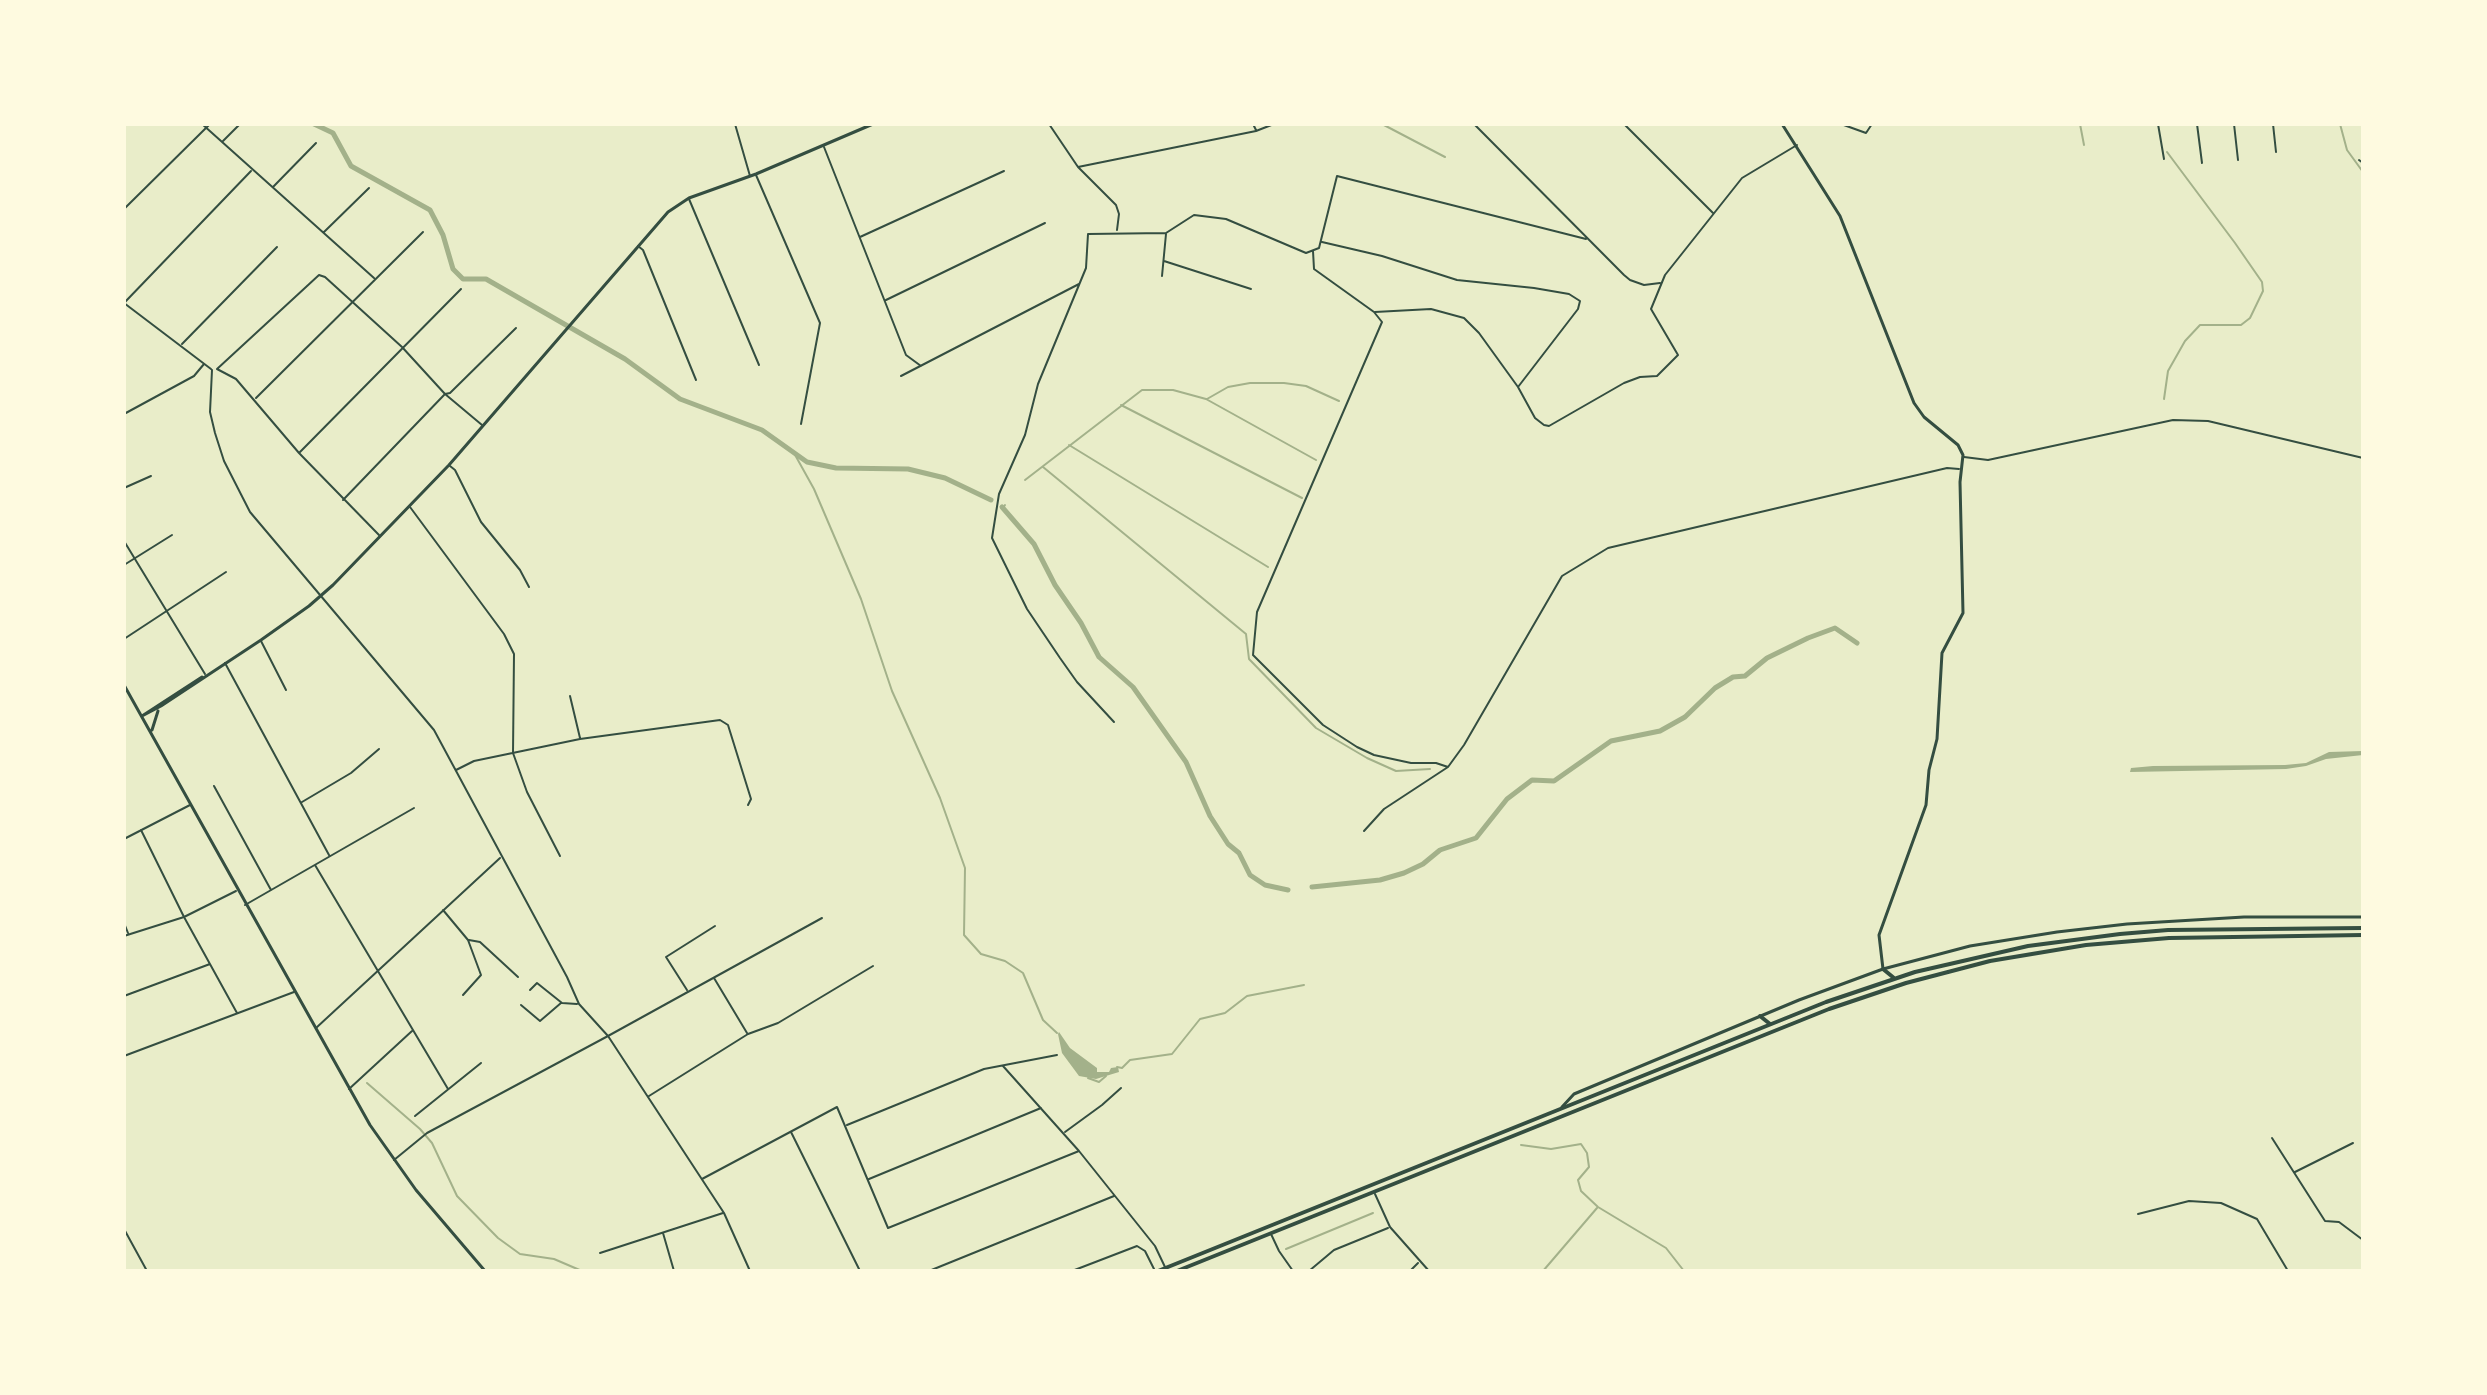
<!DOCTYPE html>
<html>
<head>
<meta charset="utf-8">
<style>
  body { margin:0 }
  #map { position:relative; width:2487px; height:1395px; overflow:hidden; background:#e9edc9; font-family:"Noto Sans",sans-serif }
  canvas { display:block }
  .frame { position:absolute; inset:0; border:126px solid #fefae0; pointer-events:none }
</style>
</head>
<body>
<div id="map">
<canvas width="2487" height="1395"></canvas>
<div class="frame"></div>
</div>
<script>
const context = document.querySelector('canvas').getContext('2d');
context.lineJoin = 'round';
function fillPath(path, color) { context.fillStyle = color; context.fill(path, 'evenodd'); }
const shape = rows => new Path2D(rows.map(r => 'M' + r).join(''));
function strokePath(path, color, width, dash) { context.strokeStyle = color; context.lineWidth = width; context.lineCap = dash ? 'butt' : 'round'; context.setLineDash(dash || []); context.stroke(path); }
fillPath(shape([
  [2363,751,2363,755,2326,759,2306,766,2286,769,2130,772,2131,768,2153,766,2285,765,2306,763,2329,752],
  [1059,1032,1070,1048,1097,1068,1097,1072,1109,1072,1111,1068,1118,1067,1119,1072,1096,1079,1079,1076,1062,1053,1058,1034]
]), '#a3b18a');
strokePath(shape([
  [1382,124,1445,157],
  [2080,124,2084,145],
  [2340,124,2347,150,2363,172],
  [1207,399,1228,387,1250,383,1284,383,1306,386,1339,401],
  [2164,399,2168,371,2185,341,2200,325,2241,325,2250,318,2263,291,2262,282,2235,243,2167,152],
  [1121,405,1302,498],
  [1069,445,1268,567],
  [794,453,814,489,861,599,892,691,940,798,965,868,964,935,981,954,1005,961,1023,973,1043,1020,1057,1033],
  [1043,467,1246,634,1249,659,1316,728,1367,758,1396,771,1430,769],
  [1025,480,1142,390,1173,390,1206,399,1316,460],
  [1003,508,1005,505],
  [1117,1067,1122,1068,1130,1060,1172,1054,1200,1019,1225,1013,1247,996,1304,985],
  [1088,1078,1099,1082,1106,1076],
  [367,1083,420,1129,432,1143,457,1196,498,1238,520,1254,554,1259,582,1271],
  [1521,1145,1551,1149,1581,1144,1587,1153,1589,1167,1578,1180,1581,1191,1598,1207,1666,1248,1684,1271],
  [1286,1249,1373,1213],
  [1543,1271,1597,1208]
]), '#a3b18a', 2);
strokePath(shape([
  [314,124,333,133,351,166,430,210,443,235,453,269,463,279,486,279,625,359,680,399,762,430,807,462,836,468,908,469,945,478,991,500],
  [1002,507,1034,544,1055,585,1081,623,1099,657,1133,687,1186,762,1210,816,1228,844,1239,853,1250,875,1265,885,1288,890],
  [1312,887,1380,880,1404,873,1423,864,1440,850,1476,838,1507,799,1532,780,1554,781,1611,741,1660,731,1685,717,1715,688,1733,677,1745,676,1767,658,1808,638,1835,628,1857,643]
]), '#a3b18a', 5);
strokePath(shape([
  [202,124,374,278],
  [735,124,750,176],
  [1049,124,1078,167,1116,205,1119,214,1117,230],
  [1253,124,1256,130],
  [1474,124,1624,275,1630,280,1644,285,1660,283],
  [1624,124,1713,213],
  [1841,124,1866,133,1872,124],
  [2158,124,2164,159],
  [2197,124,2202,163],
  [2234,124,2238,160],
  [2273,124,2276,152],
  [223,141,240,124],
  [824,147,906,355,921,366],
  [2359,160,2363,163],
  [1078,167,1256,131,1274,124],
  [756,175,820,323,801,424],
  [273,187,316,143],
  [689,199,759,365],
  [124,209,210,124],
  [324,232,369,188],
  [860,237,1004,171],
  [1322,242,1382,256,1457,280,1534,288,1569,294,1580,301,1578,309,1518,387],
  [638,246,643,250,696,380],
  [1313,251,1314,269,1374,312,1382,322,1257,612,1253,655,1323,725,1357,747,1374,755,1411,763,1436,763,1448,767],
  [1164,261,1251,289],
  [1162,276,1166,234],
  [886,300,1045,223],
  [125,302,251,171],
  [124,303,211,369],
  [1375,312,1431,309,1464,318,1479,333,1518,387,1535,418,1544,425,1549,426,1624,383,1640,377,1657,376,1678,355,1651,309,1665,275,1742,178,1797,145],
  [182,344,277,247],
  [217,369,319,275,325,277,402,347,445,394,482,425],
  [217,369,236,379,299,453,379,535],
  [212,370,210,412,215,433,224,461,250,512,434,730,567,977,579,1004,608,1036,724,1213,750,1271],
  [901,376,1079,284],
  [256,398,423,232],
  [124,414,194,376,204,364],
  [300,452,461,289],
  [1964,457,1988,460,2173,420,2208,421,2363,458],
  [450,466,455,470,481,522,520,570,529,587],
  [124,488,151,476],
  [343,500,445,394,450,393,516,328],
  [410,507,504,634,514,654,513,753,527,792,560,856],
  [124,541,205,674],
  [124,565,172,535],
  [124,639,226,572],
  [261,641,286,690],
  [225,663,329,855],
  [570,696,580,738],
  [1114,722,1077,682,1060,658,1027,609,992,538,999,494,1025,435,1038,384,1086,268,1088,234,1166,233,1194,215,1226,219,1306,253,1319,248,1337,176,1586,239],
  [456,770,474,761,580,739,720,720,728,725,751,799,748,805],
  [214,786,271,890],
  [302,802,351,773,379,749],
  [141,830,184,917,237,1013],
  [1364,831,1384,809,1448,767,1464,745,1562,576,1608,548,1947,468,1959,469],
  [124,839,190,805],
  [315,865,448,1089],
  [245,905,414,808],
  [443,910,468,940,481,975,463,995],
  [124,923,128,933],
  [124,936,184,917,236,891],
  [469,940,480,942,518,977],
  [714,978,747,1033],
  [530,990,537,983,562,1003,577,1004],
  [687,990,666,957,715,926],
  [124,996,210,964],
  [521,1005,540,1021,561,1003],
  [316,1028,500,858],
  [124,1056,294,992],
  [1003,1066,1079,1151,1155,1246,1165,1267],
  [349,1089,412,1031],
  [649,1096,748,1034,778,1023,873,966],
  [415,1116,481,1063],
  [847,1125,984,1069,1057,1055],
  [791,1132,860,1271],
  [1065,1132,1102,1105,1121,1088],
  [2272,1138,2325,1221,2339,1222,2363,1240],
  [394,1160,427,1133,608,1036,822,918],
  [2295,1172,2353,1143],
  [702,1179,837,1107,888,1228,1079,1151],
  [869,1179,1041,1108],
  [1375,1194,1390,1227,1429,1271],
  [2138,1214,2189,1201,2221,1203,2257,1219,2288,1271],
  [124,1229,147,1271],
  [663,1233,674,1271],
  [1271,1234,1279,1251,1293,1271],
  [600,1253,723,1213],
  [929,1271,1114,1196],
  [1072,1271,1137,1246,1145,1251,1155,1271],
  [1309,1271,1334,1250,1388,1228],
  [1410,1271,1418,1263]
]), '#344e41', 2);
strokePath(shape([
  [1782,124,1840,216,1914,403,1924,417,1958,445,1963,455,1960,482,1963,613,1942,653,1937,739,1929,770,1926,805,1879,935,1883,969],
  [1562,1107,1574,1094,1799,1000,1883,969,1970,946,2057,932,2127,924,2244,917,2363,917]
]), '#344e41', 3);
strokePath(shape([
  [124,685,370,1125,416,1190,485,1271],
  [142,716,161,706,261,640,309,606,333,585,449,465,668,212,689,198,756,174,873,124],
  [142,716,202,677],
  [152,730,158,711]
]), '#344e41', 3);
strokePath(shape([
  [1883,969,1894,978],
  [1760,1016,1770,1024],
  [1158,1271,1826,1002,1915,972,2028,946,2120,934,2168,930,2363,928],
  [1177,1271,1829,1009,1906,983,1990,961,2086,945,2169,938,2363,935]
]), '#344e41', 4);
</script>
</body>
</html>
